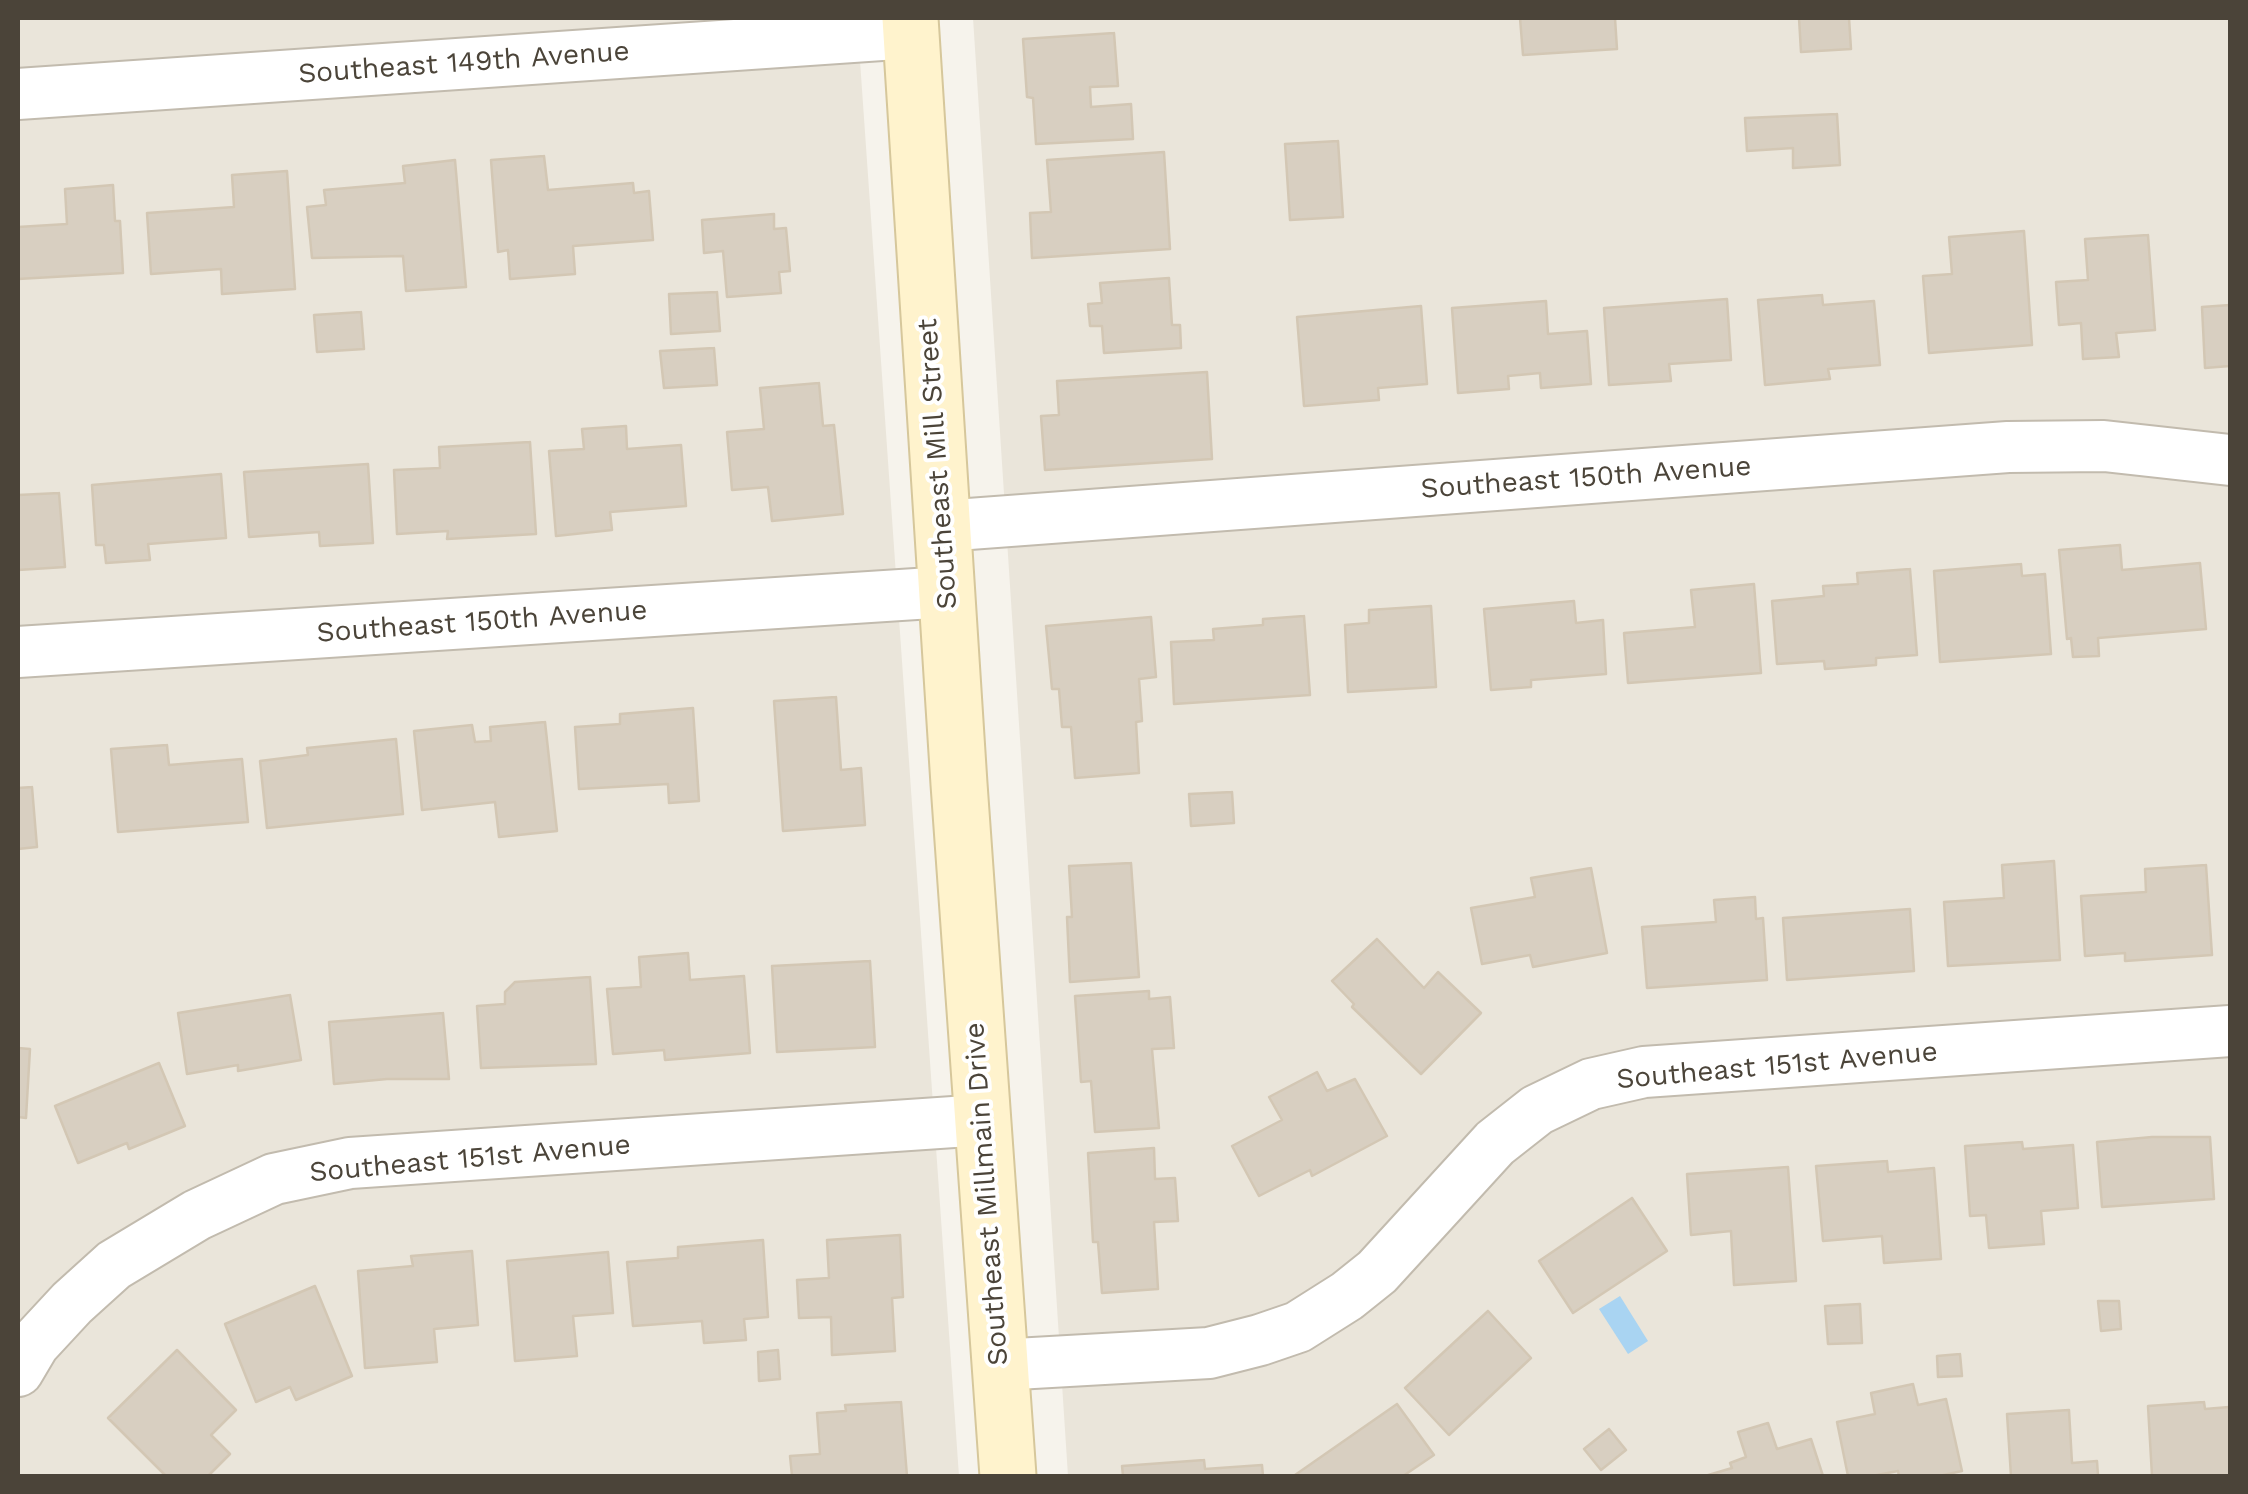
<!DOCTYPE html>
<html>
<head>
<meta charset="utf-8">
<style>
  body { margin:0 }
  #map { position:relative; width:2248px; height:1494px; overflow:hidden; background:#f6f3ec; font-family:"Work Sans",sans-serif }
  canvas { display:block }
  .frame { position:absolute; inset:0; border:20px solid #4b4439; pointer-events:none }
</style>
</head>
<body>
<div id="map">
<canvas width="2248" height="1494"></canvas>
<div class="frame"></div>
</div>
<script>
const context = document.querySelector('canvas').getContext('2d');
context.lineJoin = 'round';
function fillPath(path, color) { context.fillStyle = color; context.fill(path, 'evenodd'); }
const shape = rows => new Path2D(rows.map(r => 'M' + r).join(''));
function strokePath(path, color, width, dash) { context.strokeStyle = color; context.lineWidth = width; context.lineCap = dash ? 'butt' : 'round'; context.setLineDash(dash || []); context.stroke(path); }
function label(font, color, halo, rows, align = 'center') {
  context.font = font + ' "Work Sans",sans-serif'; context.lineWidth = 8; context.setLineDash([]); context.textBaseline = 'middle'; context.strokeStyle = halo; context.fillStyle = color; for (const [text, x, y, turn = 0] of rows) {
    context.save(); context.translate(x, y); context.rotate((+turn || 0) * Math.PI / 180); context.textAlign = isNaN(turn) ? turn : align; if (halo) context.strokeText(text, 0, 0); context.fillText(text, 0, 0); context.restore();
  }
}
fillPath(shape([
  [18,18,857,18,959,1476,18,1476],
  [973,18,2230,18,2230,1476,1068,1476]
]), '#eae5da');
fillPath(shape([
  [1620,1296,1648,1341,1628,1354,1599,1309]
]), '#a9d4f2');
const building = shape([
  [1520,18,1615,18,1617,49,1523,55,1520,18],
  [1799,18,1849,18,1851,49,1801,52,1799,18],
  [1114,33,1118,86,1090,87,1091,107,1131,104,1133,139,1036,144,1033,98,1027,97,1023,39,1114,33],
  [1837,114,1840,165,1793,168,1793,148,1747,151,1745,118,1837,114],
  [1338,141,1343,217,1290,220,1285,144,1338,141],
  [1164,152,1170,249,1032,258,1030,213,1051,212,1047,160,1164,152],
  [544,156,548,190,633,183,634,193,649,191,653,240,573,246,575,274,510,279,508,250,498,252,491,160,544,156],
  [455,160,466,287,406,291,403,256,312,258,307,207,326,205,324,190,405,183,403,166,455,160],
  [287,171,295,289,222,294,221,269,151,274,147,213,234,207,232,175,287,171],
  [113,185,115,221,120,221,123,273,18,279,18,227,67,224,65,189,113,185],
  [774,214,774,229,786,228,790,271,779,272,781,293,727,297,723,251,704,253,702,220,774,214],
  [2024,231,2032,345,1929,353,1923,276,1952,274,1949,237,2024,231],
  [2148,235,2155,330,2116,333,2119,357,2083,359,2081,323,2059,325,2056,282,2088,280,2085,239,2148,235],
  [1169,278,1172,325,1180,325,1181,348,1104,353,1102,326,1090,326,1088,304,1102,303,1100,283,1169,278],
  [717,292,720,331,671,334,669,294,717,292],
  [1822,295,1823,305,1874,301,1880,365,1828,369,1830,379,1765,385,1758,300,1822,295],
  [1727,299,1731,360,1669,364,1671,381,1609,385,1604,308,1727,299],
  [1546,301,1548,334,1587,331,1591,384,1541,388,1540,373,1508,376,1509,389,1458,393,1452,308,1546,301],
  [2230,305,2230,366,2205,368,2202,307,2230,305],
  [1421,306,1427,384,1378,388,1379,400,1304,406,1297,317,1421,306],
  [361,312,364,349,317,352,314,315,361,312],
  [714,348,717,385,664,388,660,351,714,348],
  [1207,372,1212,459,1045,470,1041,416,1059,415,1057,381,1207,372],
  [819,383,823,426,834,425,843,514,772,521,768,487,732,490,727,432,764,429,760,388,819,383],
  [626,426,627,449,681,445,686,506,610,512,612,530,556,536,549,451,584,449,582,429,626,426],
  [530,442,536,534,447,539,448,531,397,534,394,470,440,468,439,447,530,442],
  [368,464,373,543,320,546,319,532,249,537,244,472,368,464],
  [221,474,226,538,148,544,150,560,106,563,104,545,96,545,92,485,221,474],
  [59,493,65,567,18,570,18,495,59,493],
  [2120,545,2122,570,2200,563,2206,629,2098,638,2099,656,2073,657,2071,638,2067,639,2059,550,2120,545],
  [2021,564,2022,576,2045,574,2051,654,1940,662,1934,571,2021,564],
  [1910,569,1917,655,1876,658,1876,665,1825,669,1824,661,1777,664,1772,601,1824,596,1823,586,1858,584,1857,573,1910,569],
  [1754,584,1761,673,1628,683,1624,633,1695,627,1691,590,1754,584],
  [1574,601,1576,623,1603,620,1606,674,1531,680,1531,687,1491,690,1484,609,1574,601],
  [1431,606,1436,687,1348,692,1345,625,1369,623,1369,610,1431,606],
  [1304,616,1310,695,1174,704,1171,642,1214,640,1213,629,1263,625,1263,619,1304,616],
  [1151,617,1156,677,1139,679,1142,721,1136,722,1139,773,1075,778,1071,727,1062,727,1059,689,1052,689,1046,626,1151,617],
  [836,697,841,770,861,768,865,825,783,831,774,701,836,697],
  [693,708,699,801,669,803,668,784,579,789,575,727,620,724,620,714,693,708],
  [545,722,557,831,499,837,495,802,422,810,414,731,472,725,475,742,491,741,490,727,545,722],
  [396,739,403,814,267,828,260,761,308,755,307,748,396,739],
  [167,745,169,765,242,759,248,822,118,832,111,749,167,745],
  [32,787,37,847,18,849,18,788,32,787],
  [1232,792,1234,823,1191,826,1189,794,1232,792],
  [2054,861,2060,960,1948,966,1944,902,2004,898,2002,865,2054,861],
  [1131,863,1139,977,1070,982,1067,917,1072,917,1069,866,1131,863],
  [2206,865,2212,955,2125,961,2125,953,2085,956,2081,896,2146,892,2145,869,2206,865],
  [1591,868,1607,953,1533,967,1530,955,1482,964,1471,908,1535,897,1531,878,1591,868],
  [1755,897,1756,919,1763,918,1767,980,1647,988,1642,927,1716,922,1714,900,1755,897],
  [1910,909,1914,971,1787,980,1783,918,1910,909],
  [1377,939,1424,988,1438,972,1481,1013,1421,1074,1352,1007,1354,1004,1332,981,1377,939],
  [688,953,690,980,744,976,750,1053,665,1060,664,1050,613,1054,607,989,641,987,639,957,688,953],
  [870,961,875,1047,777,1052,772,966,870,961],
  [590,977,596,1064,481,1068,477,1006,505,1004,505,992,515,982,590,977],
  [1149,991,1149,999,1170,997,1174,1048,1152,1049,1159,1128,1095,1132,1091,1081,1081,1082,1075,996,1149,991],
  [290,995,301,1060,238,1071,238,1065,187,1074,178,1013,290,995],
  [443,1013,449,1079,387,1079,334,1084,329,1022,443,1013],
  [18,1048,30,1049,26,1118,18,1117,18,1048],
  [159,1063,185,1126,129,1149,127,1143,78,1163,55,1106,159,1063],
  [1317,1072,1327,1091,1355,1079,1387,1136,1312,1176,1310,1170,1259,1196,1232,1146,1282,1120,1269,1097,1317,1072],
  [2152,1137,2210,1137,2214,1199,2102,1207,2097,1142,2152,1137],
  [2022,1142,2023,1149,2073,1145,2078,1208,2041,1211,2044,1244,1989,1248,1986,1215,1970,1216,1965,1146,2022,1142],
  [1154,1148,1155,1179,1175,1178,1178,1221,1154,1222,1158,1289,1102,1293,1098,1242,1093,1242,1088,1153,1154,1148],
  [1887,1161,1888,1172,1934,1168,1941,1259,1884,1263,1882,1236,1823,1241,1816,1166,1887,1161],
  [1788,1167,1796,1281,1734,1285,1731,1231,1691,1235,1687,1174,1788,1167],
  [1632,1198,1667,1251,1573,1313,1539,1261,1632,1198],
  [900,1235,903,1297,892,1298,895,1351,832,1355,831,1317,799,1318,797,1280,829,1278,827,1240,900,1235],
  [763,1240,768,1317,744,1319,746,1340,704,1343,702,1321,633,1326,627,1262,678,1258,678,1247,763,1240],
  [472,1251,478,1325,434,1329,437,1362,365,1368,358,1271,413,1266,411,1256,472,1251],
  [608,1252,613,1313,573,1316,577,1356,515,1361,507,1261,608,1252],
  [315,1286,352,1376,296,1400,290,1387,256,1402,225,1324,315,1286],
  [2098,1301,2119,1301,2121,1329,2101,1331,2098,1301],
  [1860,1304,1862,1343,1828,1344,1825,1306,1860,1304],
  [1488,1311,1531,1358,1449,1435,1405,1388,1488,1311],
  [177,1350,236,1410,211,1435,230,1454,208,1476,166,1476,108,1418,177,1350],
  [778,1350,780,1379,759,1381,758,1352,778,1350],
  [1960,1354,1962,1376,1938,1377,1937,1356,1960,1354],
  [1913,1384,1918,1405,1946,1399,1962,1471,1939,1476,1899,1476,1898,1471,1872,1476,1848,1476,1837,1422,1875,1414,1871,1393,1913,1384],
  [901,1402,907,1476,792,1476,790,1456,820,1454,817,1413,846,1411,845,1405,901,1402],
  [2204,1402,2205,1409,2229,1407,2230,1476,2152,1476,2148,1406,2204,1402],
  [1397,1404,1434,1455,1403,1476,1296,1476,1295,1475,1397,1404],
  [2069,1410,2072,1463,2097,1461,2098,1476,2011,1476,2007,1414,2069,1410],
  [1768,1423,1777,1449,1811,1439,1823,1476,1705,1476,1732,1468,1730,1463,1746,1457,1738,1432,1768,1423],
  [1609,1429,1626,1450,1601,1470,1584,1449,1609,1429],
  [1204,1460,1205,1469,1262,1465,1263,1476,1123,1476,1122,1466,1204,1460]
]);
fillPath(building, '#d8cfc1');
strokePath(building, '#d3c7b4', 2.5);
const street = shape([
  [18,94,911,33],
  [942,526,2008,447,2104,446,2230,460],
  [18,652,947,592],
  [998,1365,1209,1353,1260,1340,1298,1327,1347,1296,1377,1272,1495,1143,1537,1110,1591,1084,1644,1072,2230,1031],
  [18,1371,34,1344,72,1303,114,1265,197,1215,274,1179,350,1163,983,1120]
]);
const secondary = shape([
  [910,18,959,784,1008,1476]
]);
strokePath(street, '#c2bbae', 54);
strokePath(secondary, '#d6c79b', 59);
strokePath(street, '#fff', 50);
strokePath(secondary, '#fff3cd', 55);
label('28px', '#4b4439', '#fff', [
  ["Southeast 149th Avenue",464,63,-4],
  ["Southeast Mill Street",938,464,-94],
  ["Southeast 150th Avenue",1586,478,-4],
  ["Southeast 150th Avenue",482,622,-4],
  ["Southeast 151st Avenue",1777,1066,-5],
  ["Southeast 151st Avenue",470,1159,-5],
  ["Southeast Millmain Drive",987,1194,-94]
]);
</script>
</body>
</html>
